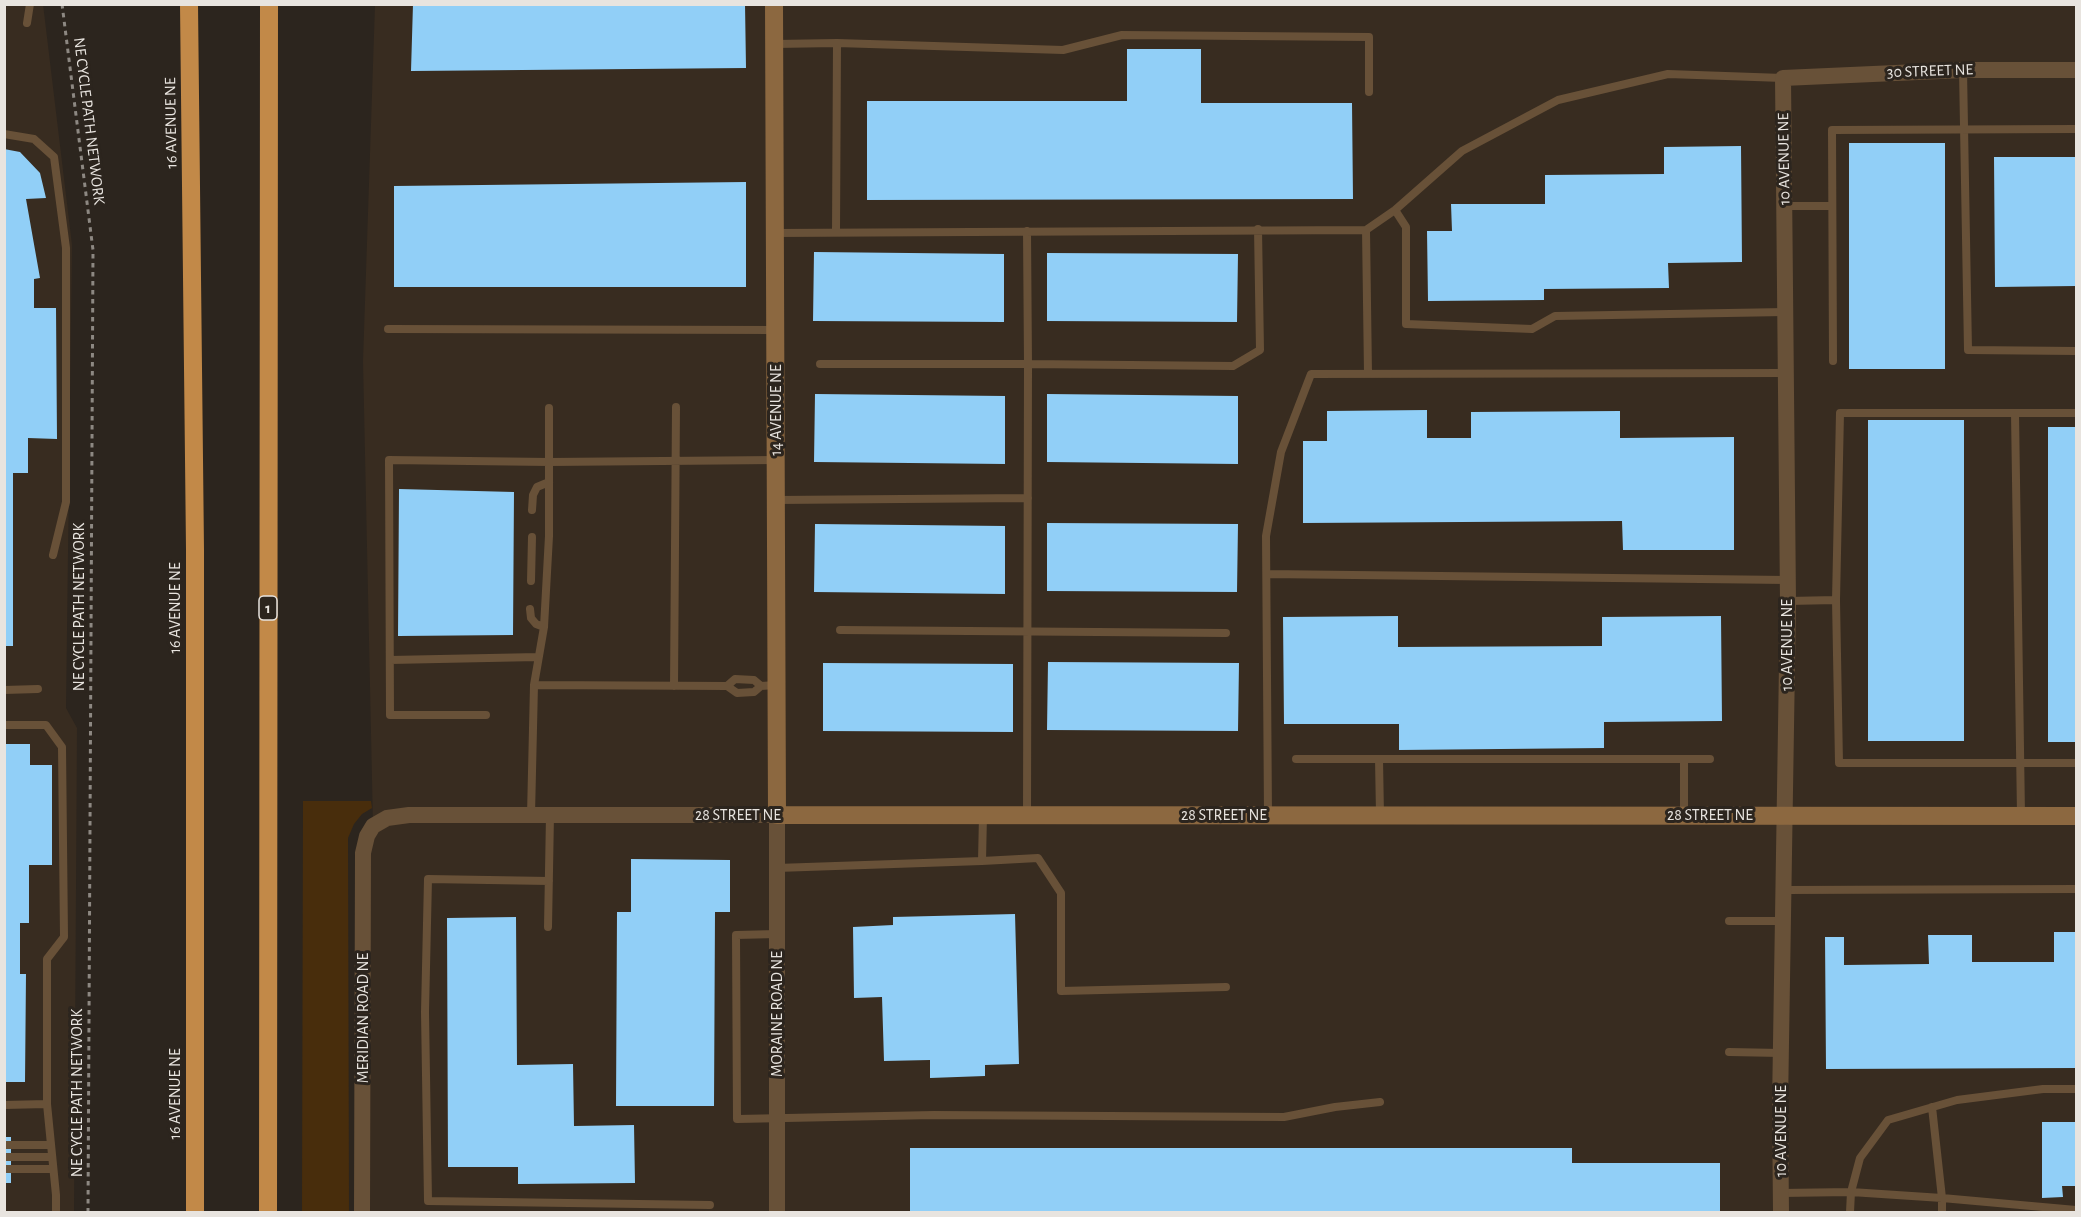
<!DOCTYPE html>
<html>
<head>
<meta charset="utf-8">
<style>
  body { margin:0 }
  #map { position:relative; width:2081px; height:1217px; overflow:hidden; background:#2c251e; font-family:"Alegreya Sans",sans-serif }
  canvas { display:block }
  .frame { position:absolute; inset:0; border:6px solid #e8e4df; pointer-events:none }
</style>
</head>
<body>
<div id="map">
<canvas width="2081" height="1217"></canvas>
<div class="frame"></div>
</div>
<script>
const context = document.querySelector('canvas').getContext('2d');
context.lineJoin = 'round';
function fillPath(path, color) { context.fillStyle = color; context.fill(path, 'evenodd'); }
const shape = rows => new Path2D(rows.map(r => 'M' + r).join(''));
function strokePath(path, color, width, dash) { context.strokeStyle = color; context.lineWidth = width; context.lineCap = dash ? 'butt' : 'round'; context.setLineDash(dash || []); context.stroke(path); }
function label(font, color, halo, rows, align = 'center') {
  context.font = font + ' "Alegreya Sans",sans-serif'; context.lineWidth = 6; context.setLineDash([]); context.textBaseline = 'middle'; context.strokeStyle = halo; context.fillStyle = color; for (const [text, x, y, turn = 0] of rows) {
    context.save(); context.translate(x, y); context.rotate((+turn || 0) * Math.PI / 180); context.textAlign = isNaN(turn) ? turn : align; if (halo) context.strokeText(text, 0, 0); context.fillText(text, 0, 0); context.restore();
  }
}
fillPath(shape([
  [43,4,72,245,66,708,77,728,74,1212,5,1212,4,5],
  [375,5,2076,5,2076,1212,363,1212,363,853,373,826,363,361]
]), '#382c20');
fillPath(shape([
  [303,801,371,801,372,808,362,814,354,824,348,838,349,1212,302,1212]
]), '#482d0c');
fillPath(shape([
  [413,4,745,4,746,68,411,71],
  [1127,49,1201,49,1201,103,1352,103,1353,199,867,200,867,101,1127,101],
  [1849,143,1945,143,1945,369,1849,369],
  [1741,146,1742,262,1668,263,1669,288,1544,289,1544,300,1428,301,1427,231,1452,231,1451,204,1545,204,1545,175,1664,174,1664,147],
  [4,149,20,152,40,173,46,198,26,199,40,278,34,279,34,308,56,308,57,439,28,438,28,473,13,473,13,646,4,646],
  [1994,157,2076,157,2076,286,1995,287],
  [746,182,746,287,394,287,394,186],
  [814,252,1004,254,1004,322,813,321],
  [1047,253,1238,254,1237,322,1047,321],
  [815,394,1005,396,1005,464,814,462],
  [1047,394,1238,396,1238,464,1047,462],
  [1427,410,1427,438,1471,438,1471,412,1620,411,1620,438,1734,437,1734,550,1623,550,1622,521,1303,523,1303,441,1327,441,1327,411],
  [1868,420,1964,420,1964,741,1868,741],
  [2048,427,2076,427,2076,742,2048,742],
  [399,489,514,492,513,635,398,636],
  [1047,523,1238,524,1237,592,1047,591],
  [815,524,1005,526,1005,594,814,592],
  [1398,616,1398,647,1602,646,1602,617,1721,616,1722,721,1604,722,1604,748,1399,750,1399,724,1284,724,1283,617],
  [1048,662,1239,663,1238,731,1047,730],
  [823,663,1013,664,1013,732,823,731],
  [4,744,30,744,30,765,52,765,52,865,29,865,29,923,20,923,20,974,26,974,25,1082,4,1082],
  [631,859,730,860,730,912,715,912,714,1106,616,1106,617,912,631,912],
  [1015,914,1019,1064,985,1065,985,1076,930,1078,930,1060,884,1061,882,997,854,998,853,927,893,925,893,917],
  [516,917,517,1065,573,1064,574,1126,634,1125,635,1183,518,1184,518,1167,448,1167,447,918],
  [2054,932,2076,932,2076,1068,1826,1069,1825,937,1844,937,1844,965,1929,964,1928,935,1972,935,1972,962,2054,962],
  [2042,1122,2076,1122,2076,1186,2062,1186,2063,1197,2042,1198],
  [4,1137,11,1137,11,1183,4,1183],
  [910,1148,1572,1148,1572,1163,1720,1163,1720,1212,910,1212]
]), '#91cff7');
strokePath(shape([
  [62,4,93,250,88,1212]
]), '#8d8882', 3, [4.5, 4.5]);
strokePath(shape([
  [27,23,30,4],
  [775,44,837,43],
  [1963,70,1968,350,2076,351],
  [4,134,34,139,54,157,66,248,66,502,53,555],
  [1784,206,1832,206],
  [1395,210,1406,227,1406,324,1532,329,1555,316,1785,312],
  [836,232,837,43,1063,50,1122,35,1369,37,1369,92],
  [775,233,1366,230],
  [388,329,775,330],
  [1833,361,1832,130,2076,129],
  [820,364,1028,364,1027,231],
  [1368,374,1366,230,1395,210,1462,151,1558,100,1668,74,1783,78],
  [2015,413,2021,815],
  [776,500,1028,498],
  [532,510,533,495,537,487,549,482],
  [1267,574,1787,580],
  [531,581,532,537],
  [1836,600,1839,763,2076,763],
  [1788,601,1836,600,1840,413,2076,413],
  [530,609,531,618,536,624,544,627],
  [840,630,1226,633],
  [390,660,538,657],
  [534,685,727,686,737,693,754,692,761,686,776,685],
  [674,686,676,407],
  [727,686,735,679,754,680,761,686],
  [4,690,38,689],
  [486,715,390,715,389,460,549,462,776,460],
  [4,725,46,725,62,747,64,937,47,959,47,1104,56,1195,56,1212],
  [1296,759,1710,759],
  [1379,759,1380,815],
  [1684,759,1684,815],
  [531,815,534,685,544,627,549,536,549,408],
  [1027,815,1028,364,1233,366,1260,350,1258,229],
  [1268,815,1266,536,1281,452,1311,374,1786,373],
  [982,861,1038,858,1061,893,1061,991,1226,987],
  [777,868,982,861,983,815],
  [549,881,428,879,425,1012,428,1201,710,1205],
  [1785,890,2076,889],
  [1729,921,1784,921],
  [548,927,550,815],
  [777,934,736,935,737,1119,934,1115,1284,1117,1335,1107,1380,1102],
  [1729,1052,1781,1053],
  [4,1105,47,1104],
  [1932,1107,1942,1198,2076,1210],
  [4,1145,51,1145],
  [4,1157,52,1157],
  [4,1169,53,1169],
  [1781,1193,1851,1192,1860,1158,1888,1120,1957,1100,2043,1089,2076,1089],
  [1850,1212,1851,1192,1942,1198,1942,1212]
]), '#685138', 8);
strokePath(shape([
  [362,1212,363,853,367,836,373,826,387,818,409,815,777,815,777,1212],
  [1781,1212,1780,1106,1788,601,1783,78,1963,70,2076,70]
]), '#685138', 16);
strokePath(shape([
  [774,4,777,815,2076,816]
]), '#8c6840', 18);
strokePath(shape([
  [189,4,195,550,195,1212],
  [268,1212,269,4]
]), '#c28948', 18);
for (const [x, y, w] of [
  [268,608,18]
]) { const box = new Path2D(); box.roundRect(x - w / 2, y - 12, w, 24, 4.5); context.fillStyle = '#2c251e'; context.fill(box); strokePath(box, '#e8e4df', 1.5); }
label('bold 15px', '#e8e4df', null, [
  ["1",268,608]
]);
label('16px', '#e8e4df', '#2c251e', [
  ["30 STREET NE",1930,71,-2],
  ["NE CYCLE PATH NETWORK",89,121,83],
  ["16 AVENUE NE",171,123,-91],
  ["10 AVENUE NE",1784,159,-91],
  ["14 AVENUE NE",776,410,-90],
  ["NE CYCLE PATH NETWORK",79,607,-90],
  ["16 AVENUE NE",175,608,-90],
  ["10 AVENUE NE",1787,645,-90],
  ["28 STREET NE",738,815],
  ["28 STREET NE",1224,815],
  ["28 STREET NE",1710,815],
  ["MORAINE ROAD NE",777,1014,-90],
  ["MERIDIAN ROAD NE",363,1018,-90],
  ["NE CYCLE PATH NETWORK",77,1093,-90],
  ["16 AVENUE NE",175,1094,-90],
  ["10 AVENUE NE",1781,1131,-90]
]);
</script>
</body>
</html>
